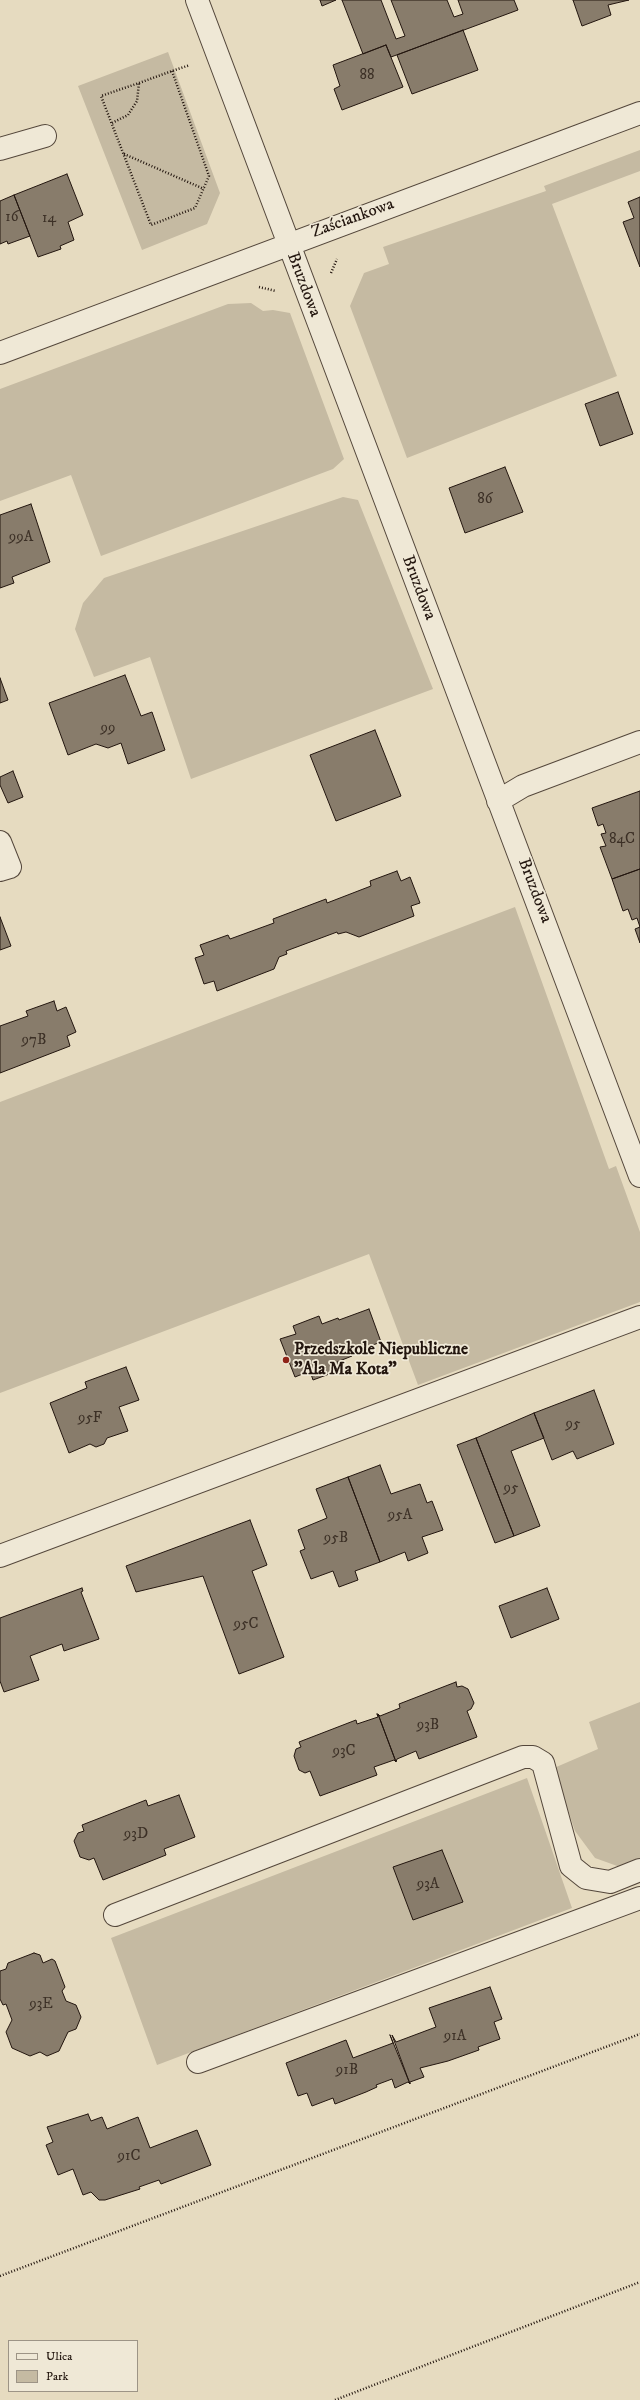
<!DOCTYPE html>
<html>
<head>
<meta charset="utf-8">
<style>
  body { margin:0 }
  #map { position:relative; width:640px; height:2400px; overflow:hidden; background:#e6dbc0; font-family:"IM FELL DW Pica",serif }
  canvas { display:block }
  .legend { position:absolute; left:8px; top:2340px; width:130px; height:52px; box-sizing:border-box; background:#efe8d6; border:1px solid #9d9486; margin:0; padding:5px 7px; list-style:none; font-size:12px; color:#23160f }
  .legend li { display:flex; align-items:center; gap:8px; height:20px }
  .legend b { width:20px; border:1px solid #9d9486 }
</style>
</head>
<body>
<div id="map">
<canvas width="640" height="2400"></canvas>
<ul class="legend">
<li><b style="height:5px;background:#efe8d6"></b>Ulica</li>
<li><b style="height:11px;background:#c5baa2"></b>Park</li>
</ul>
</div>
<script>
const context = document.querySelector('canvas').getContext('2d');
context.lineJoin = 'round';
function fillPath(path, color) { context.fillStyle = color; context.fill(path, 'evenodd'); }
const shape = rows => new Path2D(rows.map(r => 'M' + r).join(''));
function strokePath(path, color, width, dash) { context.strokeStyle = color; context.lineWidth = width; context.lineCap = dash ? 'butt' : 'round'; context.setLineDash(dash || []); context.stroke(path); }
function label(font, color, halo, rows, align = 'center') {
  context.font = font + ' "IM FELL DW Pica",serif'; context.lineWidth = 3.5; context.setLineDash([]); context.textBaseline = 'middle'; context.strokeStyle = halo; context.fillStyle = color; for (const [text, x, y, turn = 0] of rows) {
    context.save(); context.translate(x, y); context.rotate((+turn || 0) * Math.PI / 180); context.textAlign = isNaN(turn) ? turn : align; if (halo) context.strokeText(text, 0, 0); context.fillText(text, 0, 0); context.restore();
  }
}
fillPath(shape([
  [168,52,220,193,207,224,142,250,78,86],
  [640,150,640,171,552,204,617,376,407,458,350,306,364,273,389,264,383,247,546,191,544,186],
  [251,303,263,311,273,310,290,313,344,459,333,469,101,556,71,475,0,501,0,389,228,304],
  [343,497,358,500,433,689,191,779,150,657,94,677,75,629,83,603,104,578],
  [515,907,609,1169,616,1166,640,1232,640,1302,418,1385,369,1254,0,1393,0,1102],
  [640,1702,640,1859,620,1867,595,1858,575,1831,554,1768,598,1749,589,1722],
  [527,1778,572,1908,157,2065,111,1938]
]), '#c5baa2');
const building = shape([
  [320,0,336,0,322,6,320,0],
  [342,0,381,0,396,39,405,36,391,0,447,0,454,17,463,14,458,0,514,0,518,10,391,57,386,45,363,54,342,0],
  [573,0,629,0,608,5,611,15,582,26,573,0],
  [463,30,478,70,412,94,397,55,463,30],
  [386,45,403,87,342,110,334,89,340,86,333,65,386,45],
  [67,174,83,215,68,222,74,240,60,246,61,249,38,257,14,195,67,174],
  [14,195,30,236,8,244,7,241,0,244,0,201,14,195],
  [640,197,640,267,623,222,634,218,628,202,640,197],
  [618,392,633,434,600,446,585,404,618,392],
  [505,467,523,512,465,533,449,488,505,467],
  [31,504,50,562,12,577,14,583,0,588,0,515,31,504],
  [125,675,141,716,152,712,165,750,128,764,121,743,108,748,96,744,68,755,49,703,125,675],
  [0,678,8,700,0,703,0,678],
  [375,730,401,796,336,821,310,755,375,730],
  [13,771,23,797,8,803,0,785,0,777,13,771],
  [640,791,640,869,612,879,600,847,606,846,601,834,606,833,603,824,598,826,592,808,640,791],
  [640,869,640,943,635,929,640,927,637,918,632,920,628,909,623,911,612,879,640,869],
  [397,871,401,881,410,877,420,903,411,906,414,916,359,937,346,932,338,934,337,932,286,951,287,954,279,957,274,969,217,991,214,981,204,984,195,958,204,955,200,945,228,935,230,939,274,923,273,919,326,899,327,903,371,886,370,881,397,871],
  [0,917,11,946,0,950,0,917],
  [54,1001,57,1011,66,1007,76,1032,67,1036,70,1046,0,1073,0,1026,28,1016,26,1011,54,1001],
  [369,1309,381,1342,351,1353,352,1356,337,1362,340,1370,313,1380,310,1371,295,1377,280,1339,296,1334,293,1326,319,1316,322,1324,338,1318,339,1320,369,1309],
  [126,1367,139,1400,119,1407,128,1431,107,1438,104,1444,96,1447,90,1444,69,1453,50,1403,87,1388,85,1382,126,1367],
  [594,1390,614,1444,577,1459,573,1451,552,1460,534,1413,594,1390],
  [534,1413,544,1438,511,1451,540,1526,514,1536,476,1438,534,1413],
  [476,1438,514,1536,495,1543,457,1445,476,1438],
  [380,1465,391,1494,420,1484,427,1503,432,1501,443,1530,422,1537,428,1553,408,1561,405,1552,380,1562,348,1477,380,1465],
  [348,1477,380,1562,355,1571,358,1580,339,1587,333,1571,311,1579,300,1551,305,1549,298,1530,327,1518,316,1489,348,1477],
  [250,1520,267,1565,252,1571,284,1657,239,1674,203,1576,136,1592,126,1566,250,1520],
  [82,1588,83,1591,81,1592,99,1639,64,1651,62,1644,30,1656,39,1680,4,1692,0,1681,0,1618,82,1588],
  [547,1588,559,1619,511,1638,499,1606,547,1588],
  [456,1682,457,1687,462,1686,468,1689,474,1703,471,1709,467,1711,477,1737,419,1759,416,1751,397,1759,396,1762,378,1714,380,1716,400,1708,399,1704,456,1682],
  [377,1714,378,1714,396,1762,394,1760,374,1767,377,1775,320,1796,310,1771,305,1773,299,1770,294,1756,296,1749,301,1747,299,1742,356,1720,357,1724,378,1717,377,1714],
  [179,1795,195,1837,164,1849,166,1855,103,1880,94,1858,89,1860,80,1857,74,1841,78,1833,84,1831,82,1825,146,1800,148,1806,179,1795],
  [442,1850,463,1902,413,1920,393,1867,442,1850],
  [34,1953,40,1955,43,1963,52,1959,55,1961,65,1987,62,1991,66,2001,76,2005,81,2017,76,2029,68,2032,59,2051,47,2056,40,2052,30,2056,12,2048,6,2032,12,2020,6,2004,3,2005,0,1999,0,1971,6,1969,8,1963,34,1953],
  [490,1987,502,2019,494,2022,500,2039,478,2047,479,2050,448,2061,420,2068,424,2077,410,2082,410,2084,392,2035,396,2042,436,2027,429,2008,490,1987],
  [390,2035,410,2084,408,2082,395,2088,392,2079,376,2085,377,2087,366,2092,335,2104,333,2098,312,2106,307,2093,298,2096,286,2063,346,2040,353,2058,393,2043,390,2035],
  [88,2114,91,2121,102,2117,107,2129,138,2117,150,2148,197,2130,211,2165,161,2184,159,2180,139,2187,140,2189,105,2200,99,2200,91,2192,83,2195,73,2169,58,2175,46,2145,53,2142,47,2127,88,2114]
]);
fillPath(building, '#887c6b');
strokePath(building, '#23160f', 1);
const minor = shape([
  [197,0,640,1176],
  [0,149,45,136],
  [0,353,640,113],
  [498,801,523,786,640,742],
  [0,842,10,867,0,870],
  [0,1556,640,1317],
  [115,1915,523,1757,533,1757,543,1763,571,1866,586,1878,610,1882,640,1870],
  [198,2062,640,1898]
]);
strokePath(minor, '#54473b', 24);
strokePath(shape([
  [172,71,209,176,195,208,151,225,101,96,139,83,172,71,190,65],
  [112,123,128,115,137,101,139,83],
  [124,154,204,189],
  [331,273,337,259],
  [259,287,276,291],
  [0,2276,640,2034],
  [335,2400,640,2282]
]), '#23160f', 2.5, [1, 2]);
strokePath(minor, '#efe8d6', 22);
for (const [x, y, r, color] of [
  [286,1360,4,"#8f2418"]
]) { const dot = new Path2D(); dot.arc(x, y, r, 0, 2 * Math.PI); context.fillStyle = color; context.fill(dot); strokePath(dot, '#efe8d6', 1.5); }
label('15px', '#3c3026', null, [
  ["88",367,76],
  ["16",12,218],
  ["14",49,219],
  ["86",485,500],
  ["99A",21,538],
  ["99",108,729],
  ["84C",622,840],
  ["97B",34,1041],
  ["95F",90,1419],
  ["95",573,1425],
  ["95",511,1489],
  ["95A",400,1516],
  ["95B",336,1539],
  ["95C",246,1625],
  ["93B",428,1726],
  ["93C",344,1752],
  ["93D",136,1835],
  ["93A",428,1885],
  ["93E",41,2005],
  ["91A",455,2037],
  ["91B",347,2071],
  ["91C",129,2157]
]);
label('17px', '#23160f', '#efe8d6', [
  ["Zaściankowa",353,219,-20],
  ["Bruzdowa",303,285,69],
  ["Bruzdowa",418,588,69],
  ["Bruzdowa",534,891,69]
]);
label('bold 17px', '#23160f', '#efe8d6', [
  ["Przedszkole Niepubliczne",294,1350],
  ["\"Ala Ma Kota\"",294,1370]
], 'left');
</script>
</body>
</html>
